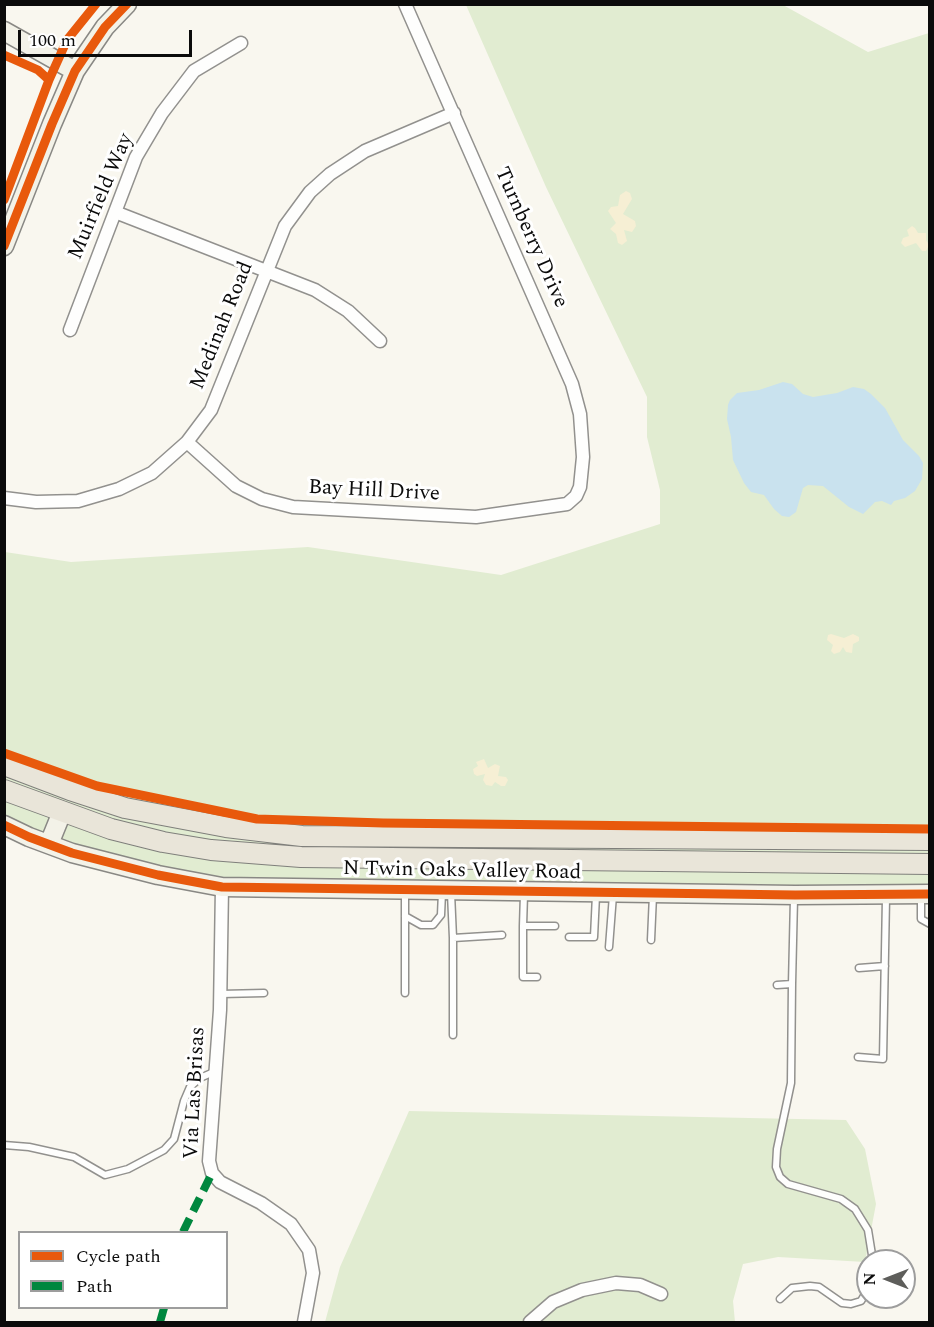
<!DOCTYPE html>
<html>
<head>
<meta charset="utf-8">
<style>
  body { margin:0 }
  #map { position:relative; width:934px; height:1327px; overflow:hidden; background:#f9f7ef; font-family:Spectral,serif }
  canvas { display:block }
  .frame { position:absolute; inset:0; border:6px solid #0b0b0b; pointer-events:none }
  .legend { position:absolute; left:18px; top:1231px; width:210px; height:78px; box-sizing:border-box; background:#fff; border:2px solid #9d9d9d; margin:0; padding:8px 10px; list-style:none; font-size:18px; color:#0b0b0b }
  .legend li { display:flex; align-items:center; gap:12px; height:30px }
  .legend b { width:30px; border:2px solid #9d9d9d }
  .north { position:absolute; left:856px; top:1249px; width:60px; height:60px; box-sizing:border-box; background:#fff; border:2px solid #9d9d9d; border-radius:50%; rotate:270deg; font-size:16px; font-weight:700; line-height:24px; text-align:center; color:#0b0b0b }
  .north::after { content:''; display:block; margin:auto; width:21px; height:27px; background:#5e5e5b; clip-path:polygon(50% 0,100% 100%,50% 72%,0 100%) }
  .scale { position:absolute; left:18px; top:30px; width:174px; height:27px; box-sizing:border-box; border:3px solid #0b0b0b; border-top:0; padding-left:8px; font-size:18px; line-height:21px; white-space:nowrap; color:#0b0b0b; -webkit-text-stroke:4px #fff; paint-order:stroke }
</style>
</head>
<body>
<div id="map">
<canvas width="934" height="1327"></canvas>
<div class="frame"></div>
<ul class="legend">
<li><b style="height:8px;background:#e8590c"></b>Cycle path</li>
<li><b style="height:8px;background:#00873e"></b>Path</li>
</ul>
<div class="north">N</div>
<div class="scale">100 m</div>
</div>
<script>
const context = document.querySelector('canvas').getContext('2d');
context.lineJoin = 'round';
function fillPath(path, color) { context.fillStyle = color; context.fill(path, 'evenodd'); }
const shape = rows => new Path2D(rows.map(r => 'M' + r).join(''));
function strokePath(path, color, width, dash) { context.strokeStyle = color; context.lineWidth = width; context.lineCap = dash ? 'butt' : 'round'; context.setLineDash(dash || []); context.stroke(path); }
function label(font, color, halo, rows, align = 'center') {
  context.font = font + ' Spectral,serif'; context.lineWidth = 6; context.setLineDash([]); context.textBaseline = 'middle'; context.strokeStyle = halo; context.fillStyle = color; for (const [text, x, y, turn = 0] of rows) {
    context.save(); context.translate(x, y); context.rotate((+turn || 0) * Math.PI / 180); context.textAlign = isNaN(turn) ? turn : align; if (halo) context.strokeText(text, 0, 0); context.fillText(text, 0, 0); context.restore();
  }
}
fillPath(shape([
  [466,5,783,5,868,52,929,33,929,899,237,895,62,845,5,815,5,552,71,562,308,547,501,575,660,524,660,490,647,437,647,397,546,187],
  [409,1111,846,1120,865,1149,876,1204,865,1262,778,1257,743,1264,733,1301,735,1322,325,1322,340,1267]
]), '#e1ecd1');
fillPath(shape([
  [626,191,630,193,632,199,623,214,635,221,636,226,632,232,624,230,627,241,622,245,618,243,616,234,610,229,616,223,608,211,611,207,618,206,620,195],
  [912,226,915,228,918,233,926,233,926,240,929,245,926,251,922,251,916,243,905,247,901,243,903,238,909,236,907,230],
  [831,634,844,638,853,634,859,637,859,641,853,644,852,653,846,652,843,647,840,652,834,654,831,651,833,645,827,640,828,635],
  [484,759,488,768,495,764,500,766,498,776,506,777,508,780,505,786,501,786,495,782,492,786,486,785,483,780,485,774,477,776,474,774,473,769,478,766,476,762]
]), '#f6efd4');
fillPath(shape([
  [783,382,792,384,803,394,813,397,837,393,853,387,864,389,871,394,885,408,903,440,919,456,923,463,922,479,915,491,905,498,894,501,891,505,882,501,875,502,863,514,849,507,823,486,808,485,803,488,796,512,789,517,782,516,774,509,764,495,751,492,744,483,733,460,731,437,727,419,728,405,730,400,737,393,759,390]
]), '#c9e2ee');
const lane = shape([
  [405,893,405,993],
  [451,893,453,938,502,935],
  [524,894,523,926,555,926],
  [921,895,921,919,930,924],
  [405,916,421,925,433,925,441,915,442,892],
  [523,926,523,977,537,977],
  [569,937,594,937,596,895],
  [453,938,453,1035],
  [651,940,653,895],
  [609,947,613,895],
  [859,968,885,966],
  [792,984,791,1083,777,1149,776,1167,780,1177,788,1184,841,1199,855,1209,868,1230,873,1261],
  [777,985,792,984,794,898],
  [221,994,264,993],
  [858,1057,883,1059,886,898],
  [4,1145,29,1147,74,1157,105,1175,128,1169,164,1150,174,1139,184,1101,190,1087,200,1078,216,1071],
  [780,1299,792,1288,810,1286,819,1287,842,1303,851,1304,861,1301,868,1289]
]);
const street = shape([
  [115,212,315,290,348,311,380,341],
  [70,330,136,157,162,113,194,71,241,43],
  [187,442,236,486,262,499,293,507,476,517,567,504,576,496,580,487,583,457,580,414,572,384,405,4],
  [4,498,36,502,78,501,119,489,152,473,187,442,211,410,285,226,310,192,330,174,365,151,454,113],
  [222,887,220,1010,209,1161,212,1173,220,1182,261,1203,291,1224,309,1250,313,1273,304,1322],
  [530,1322,553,1302,582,1290,616,1283,640,1285,661,1294]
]);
const secondary = shape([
  [4,31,75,71],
  [4,246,52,124,75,71,105,27,127,4],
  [4,825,29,837,72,853,158,875,222,887,795,895,930,894],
  [49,844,62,812]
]);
const primary = shape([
  [4,765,70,790,125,808,226,827,302,836,930,840],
  [4,790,111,829,163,842,211,850,301,857,930,864]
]);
strokePath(lane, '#92918e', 9);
strokePath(street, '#92918e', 15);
strokePath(secondary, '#898884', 21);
strokePath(primary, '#7f7f7b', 22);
strokePath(lane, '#fefefd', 6);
strokePath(street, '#fefefd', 12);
strokePath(secondary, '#f3f2e8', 18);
strokePath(primary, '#e9e5d9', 20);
strokePath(shape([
  [183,1232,212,1173],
  [160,1322,164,1308]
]), '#00873e', 8, [15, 8]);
strokePath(shape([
  [4,55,38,70,49,80,4,200],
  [49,80,67,40,96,4],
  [4,246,52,124,75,71,105,27,127,4],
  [4,753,97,786,257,819,383,823,930,829],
  [4,825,29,837,72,853,158,875,222,887,795,895,930,894]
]), '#e8590c', 9);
label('21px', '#0b0b0b', '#fff', [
  ["Muirfield Way",102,197,-67],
  ["Turnberry Drive",530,238,66],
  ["Medinah Road",223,326,-68],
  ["Bay Hill Drive",374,492,3],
  ["N Twin Oaks Valley Road",462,872,1],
  ["Via Las Brisas",196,1093,-87]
]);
</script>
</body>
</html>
